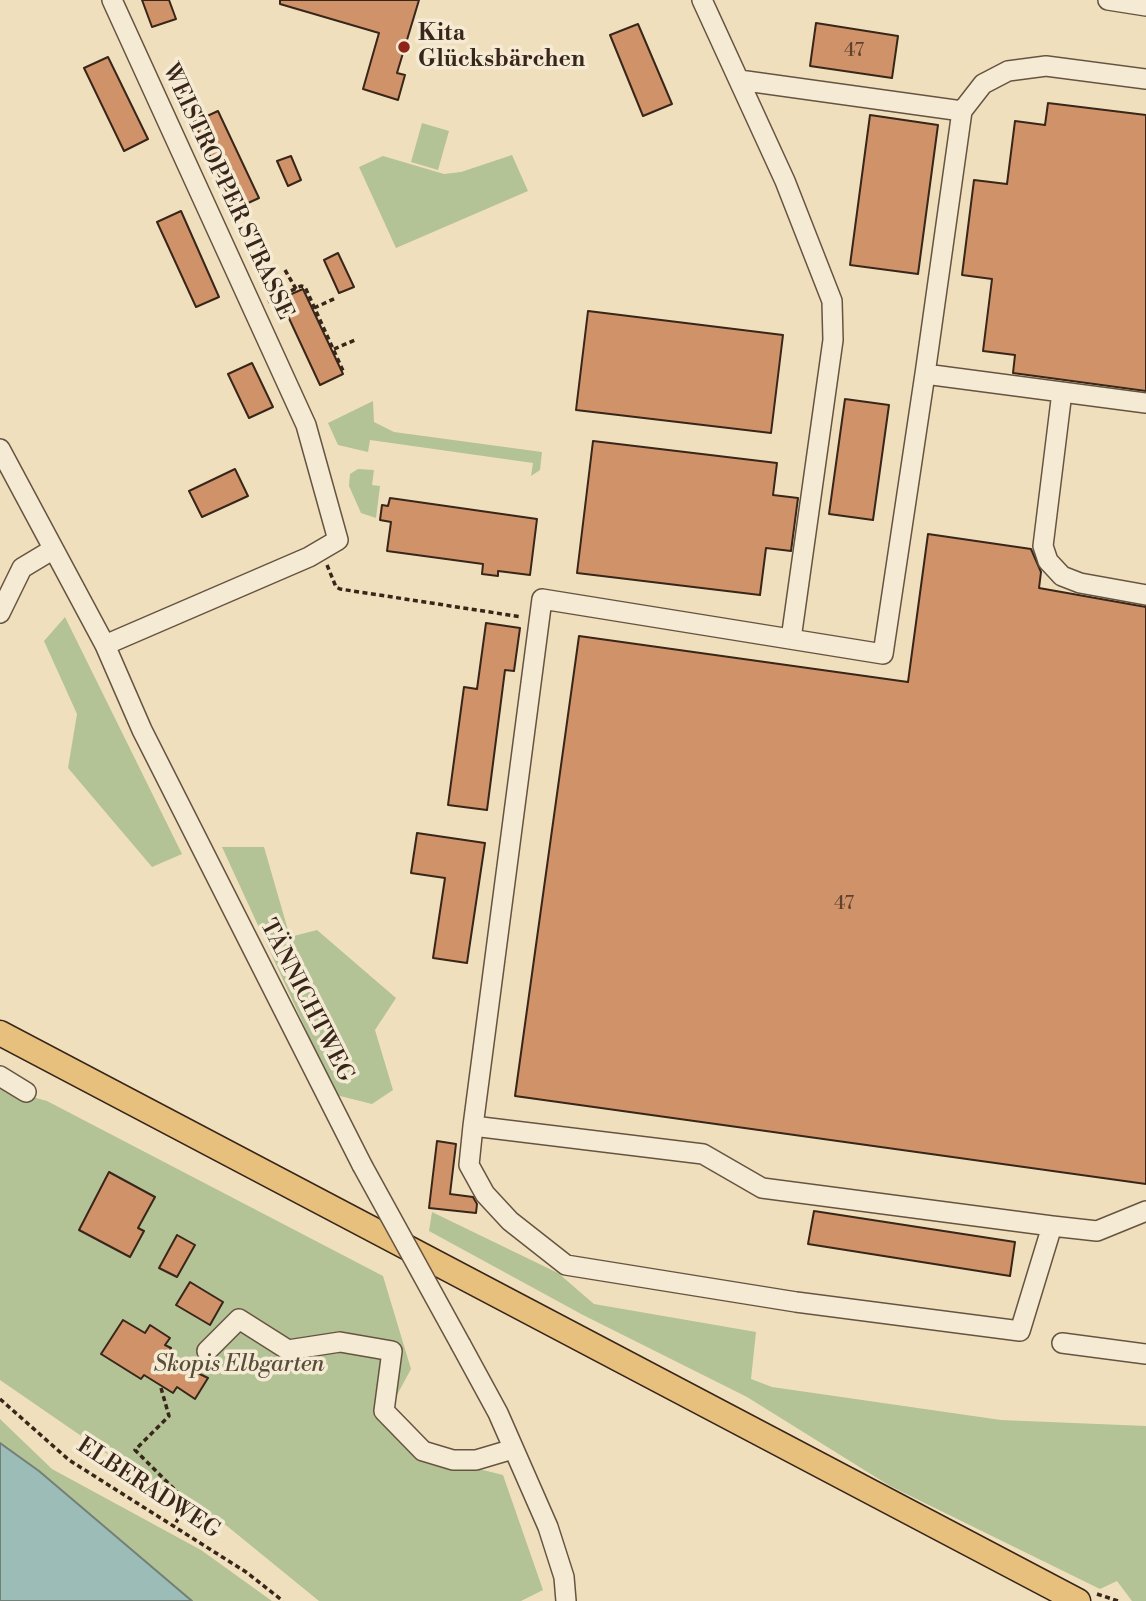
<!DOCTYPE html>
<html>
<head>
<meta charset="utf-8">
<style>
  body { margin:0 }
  canvas { display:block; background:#f0dfbc }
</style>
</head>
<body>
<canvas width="1146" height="1601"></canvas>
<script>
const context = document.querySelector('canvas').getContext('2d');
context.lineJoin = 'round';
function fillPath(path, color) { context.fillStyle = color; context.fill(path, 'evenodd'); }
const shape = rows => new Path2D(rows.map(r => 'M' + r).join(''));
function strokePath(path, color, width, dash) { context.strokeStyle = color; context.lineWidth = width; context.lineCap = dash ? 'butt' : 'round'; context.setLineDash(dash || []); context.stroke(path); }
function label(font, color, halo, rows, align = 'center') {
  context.font = font + ' "Libre Bodoni",serif'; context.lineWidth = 7; context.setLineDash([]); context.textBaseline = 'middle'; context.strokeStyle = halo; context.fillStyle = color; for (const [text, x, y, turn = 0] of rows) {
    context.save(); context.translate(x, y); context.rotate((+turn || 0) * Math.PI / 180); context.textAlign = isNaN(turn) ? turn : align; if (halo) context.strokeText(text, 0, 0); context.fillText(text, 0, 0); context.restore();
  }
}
fillPath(shape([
  [422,123,449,131,438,170,411,162],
  [512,155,528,191,396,248,359,167,383,156,444,174,461,172],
  [373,401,374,422,394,432,542,452,540,470,531,476,533,463,370,440,368,452,338,445,328,423],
  [358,469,374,470,372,485,380,486,376,518,361,513,349,486,350,474],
  [65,617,182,854,152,867,68,768,77,714,44,641],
  [222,847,264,847,290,937,317,930,396,998,375,1030,393,1090,372,1104,336,1095],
  [0,1088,47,1101,383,1276,411,1369,390,1408,435,1448,474,1451,479,1469,503,1475,543,1590,521,1601,319,1601,227,1526,188,1503,180,1504,0,1380],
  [432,1212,558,1273,594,1304,756,1332,751,1379,772,1387,1001,1420,1146,1426,1146,1601,1132,1601,1117,1581,1100,1589,890,1486,747,1397,583,1315,429,1231],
  [0,1419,52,1469,201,1550,272,1601,192,1601,39,1471,0,1443]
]), '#b3c396');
const water = shape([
  [0,1443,39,1471,192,1601,0,1601,0,1443]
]);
fillPath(water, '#9bbcb7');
strokePath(water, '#738078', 2);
const building = shape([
  [142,0,169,0,176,19,152,27,142,0],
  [280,0,419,0,397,73,405,75,398,100,363,89,379,33,280,4,280,0],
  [816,23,898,36,892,78,810,66,816,23],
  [638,24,672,104,643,116,610,35,638,24],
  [108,57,148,139,124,151,84,68,108,57],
  [1048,103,1146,115,1146,391,1013,373,1015,355,983,351,992,279,962,275,974,180,1007,184,1015,121,1045,125,1048,103],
  [218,111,259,198,235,209,194,122,218,111],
  [870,115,938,125,918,274,850,265,870,115],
  [291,156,301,180,288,186,277,161,291,156],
  [181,211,219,297,196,307,157,222,181,211],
  [338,253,354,287,339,293,324,260,338,253],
  [303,289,343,374,320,385,280,299,303,289],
  [588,311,783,335,771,433,576,410,588,311],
  [252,363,273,407,249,418,228,374,252,363],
  [845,399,889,405,873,520,829,514,845,399],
  [593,441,777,463,773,495,798,498,791,551,766,548,760,595,577,573,593,441],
  [235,469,248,496,202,517,189,491,235,469],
  [390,498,537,519,530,575,498,571,498,576,482,574,483,564,387,551,391,522,380,520,382,505,388,506,390,498],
  [928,534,1031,549,1041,572,1039,588,1146,607,1146,1184,515,1096,579,636,908,682,928,534],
  [486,623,520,628,514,671,505,670,487,810,448,805,464,687,477,689,486,623],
  [417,833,485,843,467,963,433,958,445,878,411,873,417,833],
  [437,1141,456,1144,450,1194,473,1197,477,1204,476,1213,429,1208,437,1141],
  [109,1172,155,1197,138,1228,144,1231,130,1257,79,1230,109,1172],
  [814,1211,1015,1242,1010,1276,808,1244,814,1211],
  [177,1235,195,1245,177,1277,159,1268,177,1235],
  [190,1282,223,1302,210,1325,176,1305,190,1282],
  [123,1320,145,1333,150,1325,170,1338,165,1345,171,1348,165,1357,208,1378,195,1399,177,1387,173,1393,144,1375,141,1379,101,1354,123,1320]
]);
fillPath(building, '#d09269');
strokePath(building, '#38261a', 2);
const minor = shape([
  [702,0,785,181,832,301,833,340,791,639],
  [1108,0,1146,6],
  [739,80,962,111,925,374],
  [962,111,983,84,1008,71,1046,66,1146,79],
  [1062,392,1043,546,1048,561,1062,576,1080,583,1146,595],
  [0,449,105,645,142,730,362,1165],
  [0,613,22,568,52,550],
  [105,645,309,557,338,540,306,425,112,0],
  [0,1076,26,1092],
  [473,1126,703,1154,762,1188,1052,1226,1097,1231,1146,1211],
  [1052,1226,1020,1331,796,1302,566,1265,510,1221,485,1194,469,1165,473,1126,542,599,883,654,925,374,1146,403],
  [1062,1343,1146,1354],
  [461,1345,498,1413,548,1527,564,1577,566,1601],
  [207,1351,239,1319,288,1350,340,1342,392,1351,384,1411,423,1451,453,1460,476,1460,513,1449]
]);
const major = shape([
  [0,1033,1078,1601]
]);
strokePath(minor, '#665442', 22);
strokePath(major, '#38261a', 27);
strokePath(shape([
  [285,270,296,289],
  [268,302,301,286,305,287,344,373],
  [314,308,336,298],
  [334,349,355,340],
  [327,565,336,587,340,589,522,617],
  [161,1388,169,1416,135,1450,188,1503,173,1527],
  [0,1399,69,1460,246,1572,283,1601],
  [1097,1594,1118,1601]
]), '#38261a', 3.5, [5, 3.5]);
strokePath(minor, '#f5ead3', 19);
strokePath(major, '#e8c07e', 24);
const minorBridge = shape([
  [362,1165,461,1345]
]);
strokePath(minorBridge, '#665442', 22, []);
strokePath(minorBridge, '#f5ead3', 19);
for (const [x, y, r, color] of [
  [404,47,7,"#8f2418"]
]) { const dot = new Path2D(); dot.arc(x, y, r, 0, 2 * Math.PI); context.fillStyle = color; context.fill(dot); strokePath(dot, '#f5ead3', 2.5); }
label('19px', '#5e412e', null, [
  ["47",854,51],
  ["47",844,904]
]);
label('bold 23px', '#38261a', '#f5ead3', [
  ["Kita",418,34],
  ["Glücksbärchen",418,60]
], 'left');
label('23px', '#38261a', '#f5ead3', [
  ["WEISTROPPER STRASSE",227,192,65],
  ["TÄNNICHTWEG",306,1001,63],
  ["ELBERADWEG",148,1489,33]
]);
label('italic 23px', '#574d39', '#f5ead3', [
  ["Skopis Elbgarten",239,1365]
]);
</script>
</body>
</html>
